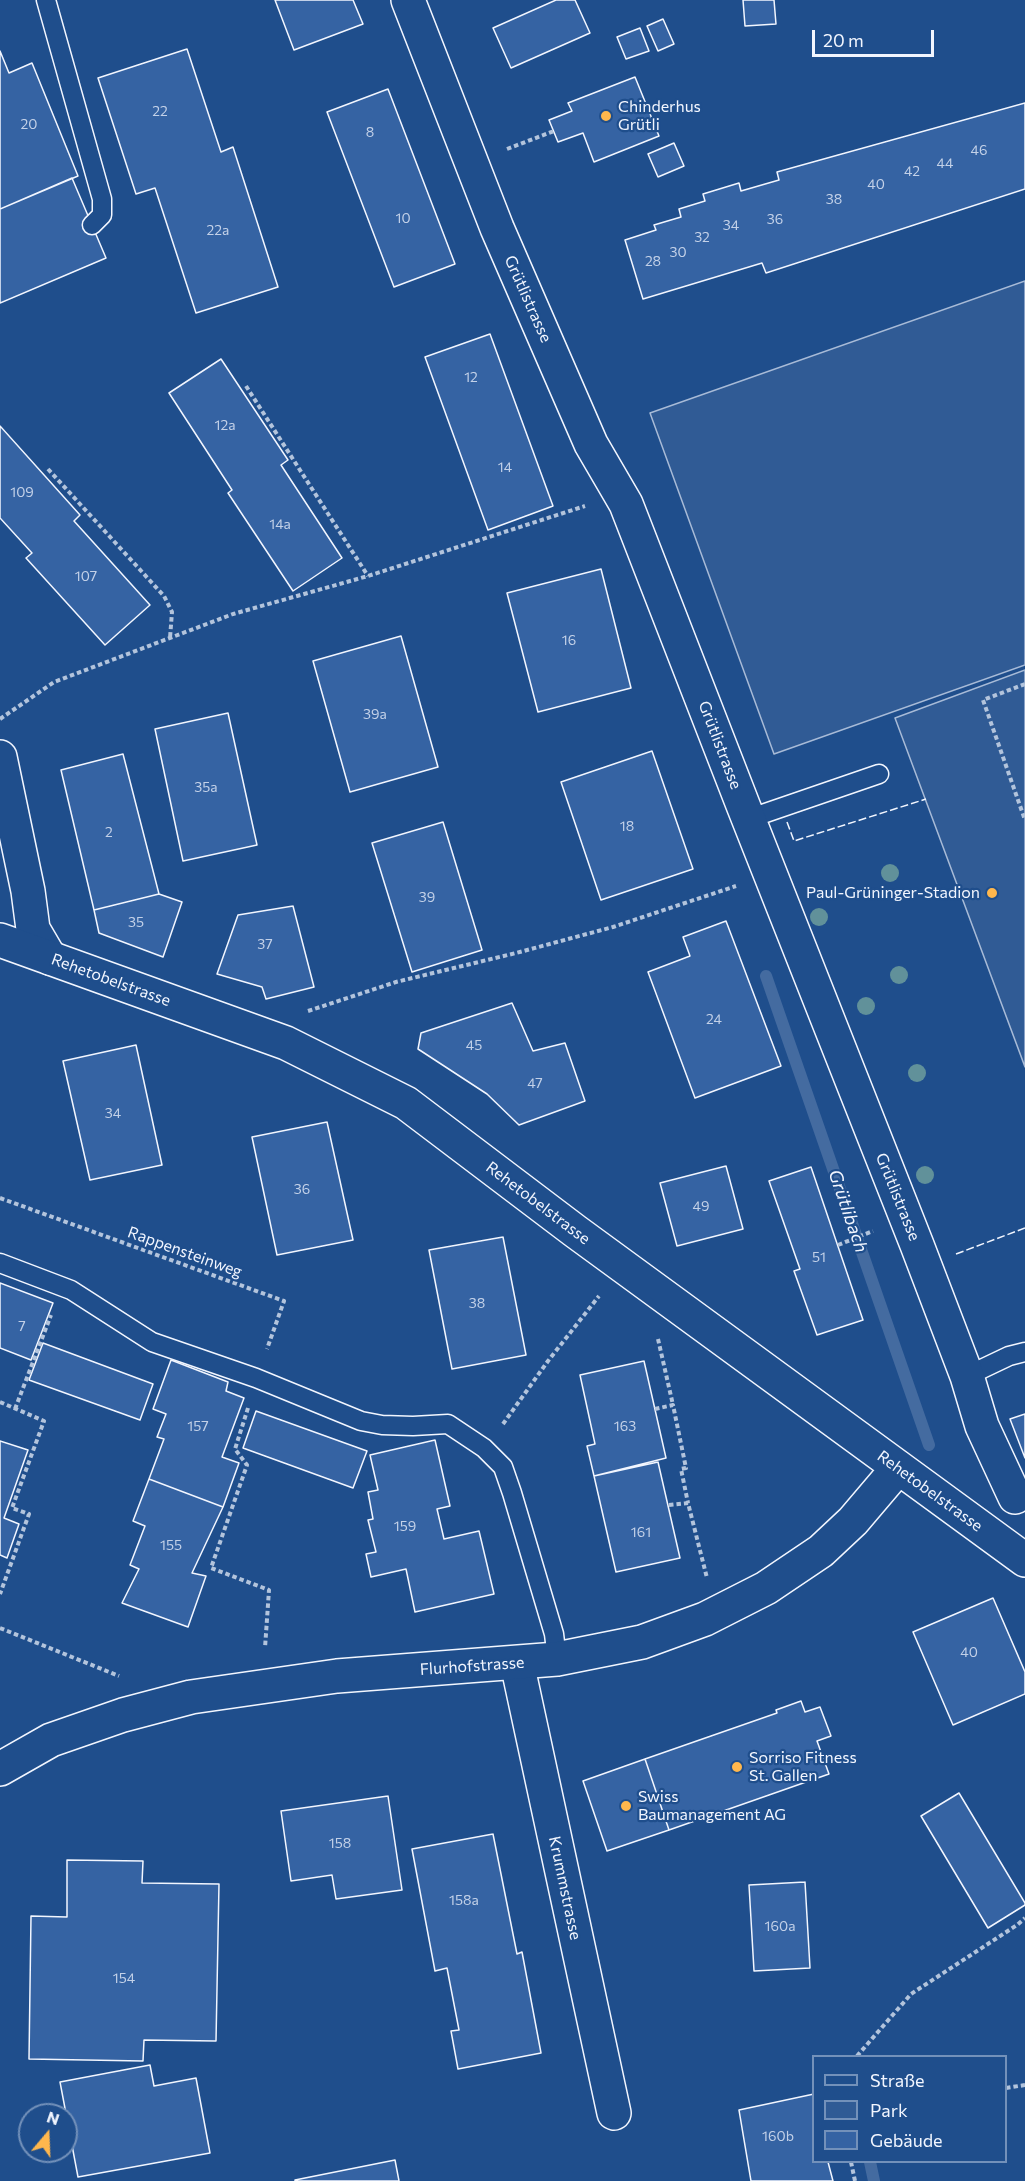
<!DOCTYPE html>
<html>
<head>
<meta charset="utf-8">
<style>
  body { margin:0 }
  #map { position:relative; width:1025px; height:2181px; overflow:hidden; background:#1f4e8c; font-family:Commissioner,sans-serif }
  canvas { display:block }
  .legend { position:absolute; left:812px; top:2055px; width:195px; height:108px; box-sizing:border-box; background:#1f4e8c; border:2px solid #7391ba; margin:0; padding:8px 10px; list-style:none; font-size:18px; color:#f2f6ff }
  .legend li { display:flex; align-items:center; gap:12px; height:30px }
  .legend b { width:30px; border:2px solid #7391ba }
  .north { position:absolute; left:18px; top:2103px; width:60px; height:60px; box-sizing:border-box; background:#1f4e8c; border:2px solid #7391ba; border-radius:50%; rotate:19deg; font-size:16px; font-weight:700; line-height:24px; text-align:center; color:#f2f6ff }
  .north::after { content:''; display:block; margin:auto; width:21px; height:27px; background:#ffb74d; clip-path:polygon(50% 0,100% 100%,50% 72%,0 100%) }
  .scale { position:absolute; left:812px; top:30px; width:122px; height:27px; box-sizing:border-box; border:3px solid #f2f6ff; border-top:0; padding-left:8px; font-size:18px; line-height:21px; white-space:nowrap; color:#f2f6ff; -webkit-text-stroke:4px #1f4e8c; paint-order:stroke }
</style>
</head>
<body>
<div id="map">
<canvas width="1025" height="2181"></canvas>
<ul class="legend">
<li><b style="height:8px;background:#1f4e8c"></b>Straße</li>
<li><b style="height:16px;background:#305b95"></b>Park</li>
<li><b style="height:16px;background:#3563a3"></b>Gebäude</li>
</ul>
<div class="north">N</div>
<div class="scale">20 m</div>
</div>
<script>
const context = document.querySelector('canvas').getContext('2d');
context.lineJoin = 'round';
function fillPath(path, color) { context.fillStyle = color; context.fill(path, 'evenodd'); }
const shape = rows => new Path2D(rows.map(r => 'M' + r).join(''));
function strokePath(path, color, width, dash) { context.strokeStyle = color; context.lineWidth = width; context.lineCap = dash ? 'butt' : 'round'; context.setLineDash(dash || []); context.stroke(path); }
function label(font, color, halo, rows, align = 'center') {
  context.font = font + ' Commissioner,sans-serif'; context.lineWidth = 4.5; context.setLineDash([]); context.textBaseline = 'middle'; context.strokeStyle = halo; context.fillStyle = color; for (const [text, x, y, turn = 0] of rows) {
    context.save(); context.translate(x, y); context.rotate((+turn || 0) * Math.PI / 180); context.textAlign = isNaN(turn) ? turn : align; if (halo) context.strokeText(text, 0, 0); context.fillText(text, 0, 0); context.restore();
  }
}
const green = shape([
  [1025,281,1025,665,774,754,650,413,1025,281],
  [1025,670,1025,1067,895,718,1025,670]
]);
fillPath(green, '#305b95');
strokePath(green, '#a8bbd7', 1.5);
strokePath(shape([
  [766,976,929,1445],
  [870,2162,874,2181]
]), '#446ba0', 12);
const building = shape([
  [275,0,353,0,363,24,294,50,275,0],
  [556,0,575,0,590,33,511,68,493,28,556,0],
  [743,0,774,0,776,24,745,26,743,0],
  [663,19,674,44,658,51,647,26,663,19],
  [640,28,649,51,626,59,617,37,640,28],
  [187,49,221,152,233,147,278,287,196,313,155,188,136,194,98,78,187,49],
  [0,51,9,73,32,63,78,176,0,209,0,51],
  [635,77,659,136,594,162,583,133,558,142,549,120,572,111,568,103,635,77],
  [388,89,455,264,394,287,327,112,388,89],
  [1025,103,1025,189,766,273,762,263,643,299,625,240,656,230,654,225,681,217,679,209,705,201,703,194,739,183,741,191,779,180,777,172,1025,103],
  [674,143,684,166,658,177,648,154,674,143],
  [72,178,106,258,0,303,0,209,72,178],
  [490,334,553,506,488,530,425,357,490,334],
  [221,359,288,460,281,465,342,558,293,591,228,493,232,490,169,393,221,359],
  [0,426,80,515,74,521,150,605,105,645,26,558,32,553,0,518,0,426],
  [601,569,631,688,538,712,507,593,601,569],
  [401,636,438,767,350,792,313,661,401,636],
  [228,713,257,845,183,861,155,729,228,713],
  [652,751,693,869,601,900,561,782,652,751],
  [123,754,159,894,94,910,61,770,123,754],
  [443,822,482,950,412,972,372,843,443,822],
  [159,894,182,902,163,957,99,933,94,910,159,894],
  [293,906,314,987,266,999,262,987,217,974,238,915,293,906],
  [726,921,781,1066,695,1098,648,972,690,956,683,937,726,921],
  [512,1003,533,1051,565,1043,585,1101,519,1125,487,1094,418,1049,421,1033,512,1003],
  [136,1045,162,1165,90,1180,63,1061,136,1045],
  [327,1122,353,1240,277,1255,252,1137,327,1122],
  [726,1166,743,1229,677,1246,660,1183,726,1166],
  [811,1167,863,1320,817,1335,794,1271,800,1269,769,1181,811,1167],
  [503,1237,526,1355,452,1369,429,1250,503,1237],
  [0,1283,53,1303,31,1360,0,1348,0,1283],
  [43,1343,153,1384,140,1420,29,1380,43,1343],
  [171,1360,228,1382,226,1391,244,1398,222,1457,239,1463,223,1507,149,1479,164,1439,157,1437,166,1414,153,1409,171,1360],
  [644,1361,666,1458,594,1476,587,1446,595,1444,580,1375,644,1361],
  [256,1411,367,1451,353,1488,243,1448,256,1411],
  [1025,1414,1025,1458,1010,1419,1025,1414],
  [435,1440,450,1506,437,1509,444,1539,479,1531,494,1594,415,1612,406,1569,371,1577,366,1554,376,1552,368,1520,373,1519,368,1492,378,1490,370,1455,435,1440],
  [0,1441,28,1450,4,1518,19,1524,7,1558,0,1555,0,1441],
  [658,1462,680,1558,616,1572,594,1476,658,1462],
  [149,1479,223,1507,192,1573,206,1576,188,1627,122,1603,139,1569,130,1565,145,1526,133,1521,149,1479],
  [993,1598,1025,1672,1025,1694,953,1725,913,1632,993,1598],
  [801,1701,805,1712,820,1707,831,1736,817,1741,829,1774,669,1830,645,1759,777,1713,776,1710,801,1701],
  [645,1759,669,1830,607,1851,583,1781,645,1759],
  [959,1793,1025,1903,1025,1905,988,1928,921,1816,959,1793],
  [388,1796,402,1890,336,1899,332,1875,291,1881,281,1811,388,1796],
  [493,1834,517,1954,522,1952,541,2053,458,2069,451,2031,459,2030,447,1968,435,1971,412,1849,493,1834],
  [67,1860,143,1861,142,1883,219,1884,216,2041,144,2040,143,2061,29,2059,31,1916,67,1917,67,1860],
  [805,1882,810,1968,754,1971,749,1885,805,1882],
  [150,2065,154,2086,196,2078,210,2153,78,2177,60,2082,150,2065],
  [814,2094,814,2162,828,2162,833,2181,751,2181,739,2110,814,2094],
  [395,2160,399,2181,295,2181,295,2180,395,2160]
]);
fillPath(building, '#3563a3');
strokePath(building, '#f2f6ff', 1.5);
const lane = shape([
  [46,0,102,199,102,215,92,225],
  [748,819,879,774],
  [0,1263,71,1290,152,1342,256,1378,361,1421,382,1425,413,1426,448,1424,484,1448,503,1467,512,1493,554,1634,557,1659],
  [967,1376,1009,1356,1025,1352]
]);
const street = shape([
  [408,0,497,228,591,444,626,504,743,805,917,1245,967,1376,982,1426,1015,1497],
  [0,757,28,891,33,929,50,958],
  [517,1663,614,2113]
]);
const secondary = shape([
  [0,940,286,1043,406,1103,575,1231,1025,1560],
  [0,1769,51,1740,123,1715,191,1697,337,1676,557,1659,642,1642,705,1619,766,1588,821,1551,853,1521,898,1468]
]);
strokePath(lane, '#f2f6ff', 21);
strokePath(street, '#f2f6ff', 36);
strokePath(secondary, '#f2f6ff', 36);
strokePath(shape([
  [507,149,554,131],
  [246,386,368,576],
  [48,469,164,596,172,612,170,638],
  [1025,684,983,700,1025,820],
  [0,719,54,682,233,614,368,576,585,506],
  [308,1011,396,982,516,953,613,927,736,886],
  [0,1198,284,1301,267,1349],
  [838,1245,873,1231],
  [658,1339,673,1405],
  [0,1402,44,1421,12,1508,29,1514,0,1594],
  [248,1408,235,1449,247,1465,211,1568,269,1590,265,1648],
  [15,1409,51,1315],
  [655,1409,673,1405,686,1468,681,1469,688,1503],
  [503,1424,548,1361,599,1296],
  [669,1505,688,1503,707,1578],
  [0,1628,119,1676],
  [857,2056,911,1994,1017,1925,1025,1918],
  [1006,2088,1025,2085],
  [851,2162,855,2181]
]), '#b3c4dc', 4, [4.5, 3]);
strokePath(lane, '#1f4e8c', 18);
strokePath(street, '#1f4e8c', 33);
strokePath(secondary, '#1f4e8c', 33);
strokePath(shape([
  [787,822,794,841,926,799],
  [956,1254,1025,1228]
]), '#f2f6ff', 1.5, [8, 3]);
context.fillStyle = '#61919a';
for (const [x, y] of [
  [890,873],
  [819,917],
  [899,975],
  [866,1006],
  [917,1073],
  [925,1175]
]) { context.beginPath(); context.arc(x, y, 9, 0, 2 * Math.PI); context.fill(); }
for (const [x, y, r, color] of [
  [606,116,6,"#ffb74d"],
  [992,893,6,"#ffb74d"],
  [737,1767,6,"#ffb74d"],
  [626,1806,6,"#ffb74d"]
]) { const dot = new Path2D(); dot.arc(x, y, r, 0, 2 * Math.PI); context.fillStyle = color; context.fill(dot); strokePath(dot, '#1f4e8c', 2); }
label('14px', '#c3d1e8', null, [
  ["22",160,111],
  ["20",29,124],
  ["8",370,132],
  ["46",979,150],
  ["44",945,163],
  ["42",912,171],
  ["40",876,184],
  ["38",834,199],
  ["10",403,218],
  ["36",775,219],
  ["34",731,225],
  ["22a",218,230],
  ["32",702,237],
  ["30",678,252],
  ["28",653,261],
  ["12",471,377],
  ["12a",225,425],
  ["14",505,467],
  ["109",22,492],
  ["14a",280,524],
  ["107",86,576],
  ["16",569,640],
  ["39a",375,714],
  ["35a",206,787],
  ["18",627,826],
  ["2",109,832],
  ["39",427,897],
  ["35",136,922],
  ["37",265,944],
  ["24",714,1019],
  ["45",474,1045],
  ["47",535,1083],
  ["34",113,1113],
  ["36",302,1189],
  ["49",701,1206],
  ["51",819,1257],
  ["38",477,1303],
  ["7",22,1326],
  ["157",198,1426],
  ["163",625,1426],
  ["159",405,1526],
  ["161",641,1532],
  ["155",171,1545],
  ["40",969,1652],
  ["158",340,1843],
  ["158a",464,1900],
  ["160a",780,1926],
  ["154",124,1978],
  ["160b",778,2136]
]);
label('16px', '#f2f6ff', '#1f4e8c', [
  ["Chinderhus",618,107],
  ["Grütli",618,125],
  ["Paul-Grüninger-Stadion",980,893,"right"],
  ["Sorriso Fitness",749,1758],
  ["St. Gallen",749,1776],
  ["Swiss",638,1797],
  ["Baumanagement AG",638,1815]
], 'left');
label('16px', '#f2f6ff', '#1f4e8c', [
  ["Grütlistrasse",528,299,66],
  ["Grütlistrasse",720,745,69],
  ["Rehetobelstrasse",111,980,20],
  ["Grütlistrasse",898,1197,68],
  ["Rehetobelstrasse",538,1203,37],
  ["Rappensteinweg",185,1252,20],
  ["Rehetobelstrasse",930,1491,36],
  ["Flurhofstrasse",472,1666,-4],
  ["Krummstrasse",565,1888,78]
]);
label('italic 18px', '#f2f6ff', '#1f4e8c', [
  ["Grütlibach",848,1211,71]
]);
</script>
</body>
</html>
